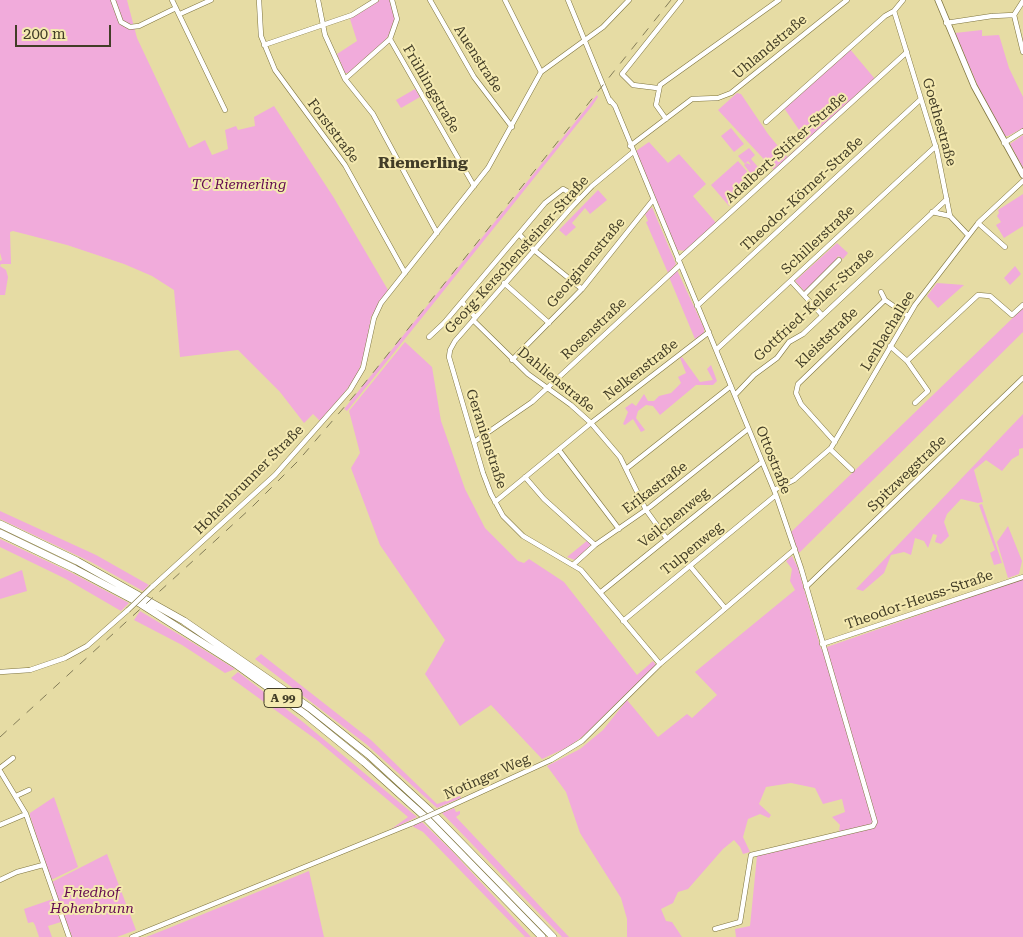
<!DOCTYPE html>
<html>
<head>
<meta charset="utf-8">
<style>
  body { margin:0 }
  #map { position:relative; width:1023px; height:937px; overflow:hidden; background:#e6dca4; font-family:"Roboto Serif",serif }
  canvas { display:block }
  .scale { position:absolute; left:15px; top:25px; width:96px; height:22px; box-sizing:border-box; border:2px solid #423d27; border-top:0; padding-left:6px; font-size:15px; line-height:18px; white-space:nowrap; color:#423d27; -webkit-text-stroke:4px #f4e9b0; paint-order:stroke }
</style>
</head>
<body>
<div id="map">
<canvas width="1023" height="937"></canvas>
<div class="scale">200 m</div>
</div>
<script>
const context = document.querySelector('canvas').getContext('2d');
context.lineJoin = 'round';
function fillPath(path, color) { context.fillStyle = color; context.fill(path, 'evenodd'); }
const shape = rows => new Path2D(rows.map(r => 'M' + r).join(''));
function strokePath(path, color, width, dash) { context.strokeStyle = color; context.lineWidth = width; context.lineCap = dash ? 'butt' : 'round'; context.setLineDash(dash || []); context.stroke(path); }
function label(font, color, halo, rows, align = 'center') {
  context.font = font + ' "Roboto Serif",serif'; context.lineWidth = 4; context.setLineDash([]); context.textBaseline = 'middle'; context.strokeStyle = halo; context.fillStyle = color; for (const [text, x, y, turn = 0] of rows) {
    context.save(); context.translate(x, y); context.rotate((+turn || 0) * Math.PI / 180); context.textAlign = isNaN(turn) ? turn : align; if (halo) context.strokeText(text, 0, 0); context.fillText(text, 0, 0); context.restore();
  }
}
fillPath(shape([
  [0,0,127,0,137,38,189,148,205,140,212,155,228,149,225,130,236,126,238,130,255,126,254,117,274,106,334,198,388,290,371,317,365,355,355,379,321,422,313,414,304,423,280,392,238,350,180,357,174,290,152,276,124,264,67,245,13,231,10,232,11,264,1,264,0,266,6,270,8,277,5,295,0,295,0,261,2,260,0,253],
  [380,0,390,0,395,19,393,29,384,42,348,73,345,73,337,54,357,41,350,19],
  [982,30,982,36,999,35,1009,68,1023,97,1023,128,1008,136,1004,136,977,84,955,33],
  [849,48,875,79,774,170,718,110,737,93,741,94,768,134,787,157,806,140,784,108],
  [415,89,420,97,401,108,396,100],
  [597,95,598,97,592,106,347,411,344,409],
  [731,128,744,144,734,152,721,136],
  [1023,135,1023,168,1010,144],
  [649,142,668,163,679,154,706,184,693,196,717,224,686,251,677,250,636,151],
  [749,148,755,155,751,159,758,167,760,166,764,174,756,180,744,165,747,163,751,165,748,161,745,164,738,156],
  [738,161,756,182,729,206,711,185],
  [598,190,607,200,590,214,585,208,572,223,570,221,576,227,566,236,559,230],
  [1023,194,1023,226,1004,238,996,225,1001,222,997,216,999,213,998,210],
  [652,207,676,264,668,273,646,222,648,221,645,214],
  [837,243,848,253,843,259,838,256,833,267,805,292,795,281],
  [1015,266,1021,274,1010,285,1004,278],
  [677,270,704,328,704,334,695,339,669,277],
  [937,283,951,284,964,285,938,308,927,296],
  [1023,308,1023,332,799,553,791,532],
  [405,342,432,367,441,421,465,489,485,528,518,561,524,563,529,559,564,582,637,675,653,661,656,665,587,733,570,746,542,759,491,705,460,726,425,674,445,640,380,545,351,468,360,453,349,411],
  [682,357,700,382,713,380,707,369,711,365,717,381,713,385,696,385,660,415,653,406,646,405,638,411,636,418,645,430,641,432,633,419,625,425,623,424,628,412,625,408,632,403,636,406,644,394,648,401,654,401,659,396,671,393,681,383,678,377,686,373,680,358],
  [1023,414,1023,448,1019,449,1019,455,1012,459,1002,471,986,460,974,470,983,502,978,503,961,499,947,514,944,522,949,536,941,544,935,542,937,535,933,534,928,548,924,541,915,538,911,555,904,552,891,555,884,573,863,591,856,589],
  [982,504,1002,563,994,565,990,553,995,550,979,505],
  [0,511,96,555,149,585,143,591,91,562,0,519],
  [1008,526,1022,561,1019,574,1008,578,997,542],
  [0,539,70,572,129,603,121,611,66,579,0,547],
  [588,540,591,545,575,560,567,557],
  [792,556,798,568,821,649,1023,579,1023,937,736,937,735,929,750,926,757,856,838,837,840,825,832,817,845,812,842,799,823,804,815,788,791,783,766,787,759,804,771,815,769,818,760,814,748,819,743,837,750,852,743,854,740,847,734,840,723,849,688,889,678,892,673,903,661,909,666,921,672,922,682,937,627,937,627,919,621,898,580,833,566,792,547,766,580,749,603,730,627,700,658,737,687,714,692,718,717,695,695,672,795,590,790,581,792,569,786,561],
  [22,570,27,591,0,599,0,579],
  [140,611,193,643,235,669,225,673,182,645,134,620],
  [261,654,371,740,437,804,460,796,461,798,437,808,366,744,255,659],
  [238,672,303,722,417,817,390,830,408,817,318,741,231,678],
  [54,797,78,867,51,880,30,816,30,813],
  [454,808,456,812,460,811,460,814,456,817,569,937,562,937,442,813],
  [422,822,452,851,531,937,525,937,423,832,412,826],
  [107,854,136,930,117,937,72,937,52,882],
  [309,871,324,937,146,937,164,930],
  [53,899,61,922,48,926,52,937,39,937,35,925,33,922,28,923,24,909]
]), '#f1abdb');
const minor = shape([
  [113,0,121,22,130,27,139,26,176,8],
  [172,0,225,110],
  [259,0,261,36,275,70,345,165,405,273],
  [318,0,325,35,345,79,373,114,437,233],
  [430,0,474,77,512,127],
  [505,0,541,72],
  [568,0,610,102],
  [1023,1,1014,15,1023,52],
  [894,11,937,151,950,216,968,235],
  [180,14,211,0],
  [993,16,1014,15],
  [946,23,992,16],
  [390,39,474,186],
  [264,45,352,15,376,0],
  [345,79,390,39,397,19,392,0],
  [657,88,633,85,622,74,681,0],
  [610,100,615,106,776,495,801,568,875,822,873,826,751,855,740,922,715,929],
  [666,119,656,105,660,85,779,0],
  [766,122,885,16,894,11,903,0],
  [1004,143,1023,131],
  [630,146,692,99,718,98,731,93,847,0],
  [633,152,592,186,571,208,455,341,450,350,449,357,483,473,491,494,503,516,523,536,581,570,660,664],
  [932,212,950,216],
  [978,223,1005,247],
  [519,234,534,250,582,289],
  [678,260,907,52],
  [791,281,821,314],
  [504,283,549,323],
  [881,292,885,300],
  [804,295,839,260],
  [885,300,908,316],
  [462,302,475,317],
  [697,306,921,99],
  [473,320,528,374,571,405,591,423,620,457,646,510,667,539],
  [429,337,444,323,545,203,563,189,579,198],
  [890,346,907,361,928,391,915,403],
  [716,350,936,146],
  [512,360,582,289,653,200],
  [907,361,978,295,990,296,1012,315,1023,305],
  [735,395,754,375,777,358,789,342,803,334,947,199],
  [474,442,532,402,680,265],
  [835,442,801,404,796,393,798,384,885,300],
  [830,449,852,470],
  [559,450,619,529],
  [626,469,731,386],
  [525,477,544,499,595,545],
  [774,490,794,480,831,448,915,305,979,222,1023,181],
  [495,502,591,423,709,332],
  [574,564,595,545,650,507,748,429],
  [690,566,725,608],
  [152,587,275,475,350,390,363,368,374,318,381,303,488,168,541,72,603,27,629,0],
  [806,587,1023,378],
  [601,592,762,462],
  [623,621,776,495],
  [822,644,1023,577],
  [0,672,30,670,65,658,87,646,128,610],
  [0,768,13,758],
  [0,771,26,814,69,937],
  [16,796,29,790],
  [444,809,551,760,582,741,660,664,795,549],
  [0,825,26,814],
  [0,880,17,872,43,865],
  [132,937,413,823]
]);
const major = shape([
  [938,0,974,86,1023,175]
]);
const highway = shape([
  [0,524,77,561,184,621,310,708,369,755,430,811,553,937],
  [0,533,75,569,141,604,234,663,305,714,364,762,423,815,542,937]
]);
strokePath(minor, '#7e743f', 5.5);
strokePath(major, '#7e743f', 7);
strokePath(highway, '#7e743f', 8);
strokePath(minor, '#fff', 4.5);
strokePath(major, '#fff', 5.5);
strokePath(highway, '#fff', 7);
strokePath(shape([
  [0,737,251,508,298,461,364,384,671,0]
]), '#837c58', 1, [9, 9]);
const minorBridge = shape([
  [128,610,152,587],
  [413,823,444,809]
]);
strokePath(minorBridge, '#7e743f', 5.5, []);
strokePath(minorBridge, '#fff', 4.5);
for (const [x, y, w] of [
  [283,698,38]
]) { const box = new Path2D(); box.roundRect(x - w / 2, y - 9.5, w, 19, 4); context.fillStyle = '#f4e9b0'; context.fill(box); strokePath(box, '#423d27', 1); }
label('bold 12px', '#423d27', null, [
  ["A 99",283,698]
]);
label('14px', '#423d27', '#f4e9b0', [
  ["Uhlandstraße",770,47,-40],
  ["Auenstraße",478,59,57],
  ["Frühlingstraße",431,89,60],
  ["Goethestraße",939,122,74],
  ["Forststraße",333,131,53],
  ["Adalbert-Stifter-Straße",786,148,-42],
  ["Theodor-Körner-Straße",802,194,-43],
  ["Schillerstraße",818,240,-43],
  ["Georg-Kerschensteiner-Straße",517,255,-48],
  ["Georginenstraße",586,263,-50],
  ["Gottfried-Keller-Straße",814,305,-43],
  ["Rosenstraße",594,329,-43],
  ["Lenbachallee",888,331,-59],
  ["Kleiststraße",827,338,-44],
  ["Nelkenstraße",641,370,-38],
  ["Dahlienstraße",556,380,39],
  ["Geranienstraße",486,439,72],
  ["Ottostraße",773,460,68],
  ["Spitzwegstraße",907,474,-44],
  ["Hohenbrunner Straße",249,480,-45],
  ["Erikastraße",655,488,-37],
  ["Veilchenweg",674,518,-39],
  ["Tulpenweg",692,549,-39],
  ["Theodor-Heuss-Straße",919,600,-19],
  ["Notinger Weg",487,777,-24]
]);
label('italic 14px', '#620950', '#f4e9b0', [
  ["TC Riemerling",239,185],
  ["Friedhof",92,893],
  ["Hohenbrunn",92,909]
]);
label('bold 16px', '#423d27', '#f4e9b0', [
  ["Riemerling",423,163]
]);
</script>
</body>
</html>
